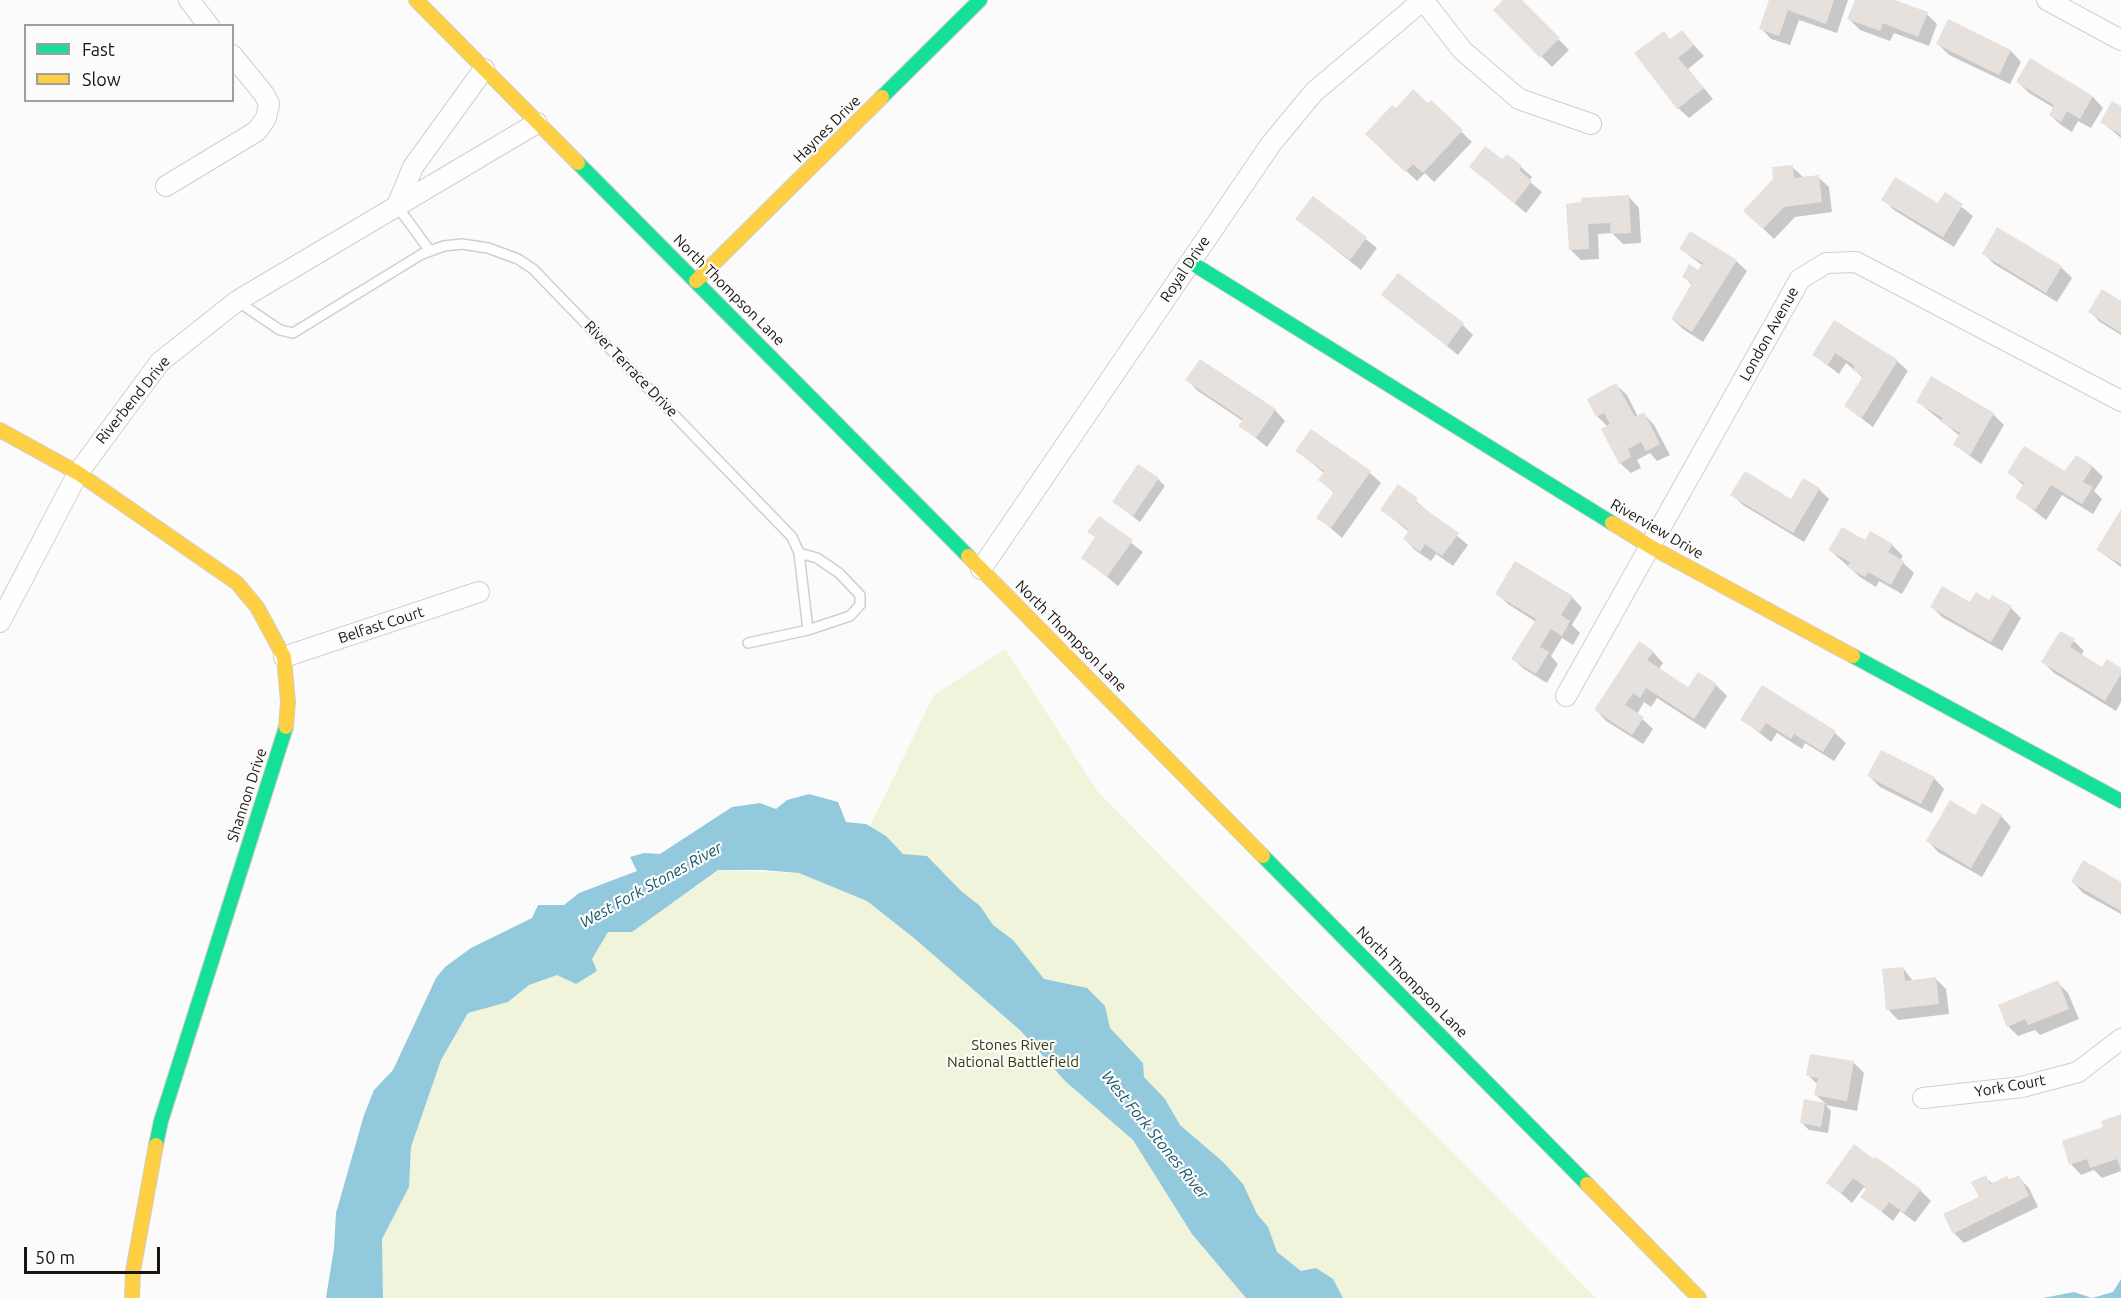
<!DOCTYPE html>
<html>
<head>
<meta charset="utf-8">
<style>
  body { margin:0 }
  #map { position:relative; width:2121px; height:1298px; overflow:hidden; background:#fbfbfb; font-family:Ubuntu,sans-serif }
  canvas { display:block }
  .legend { position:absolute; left:24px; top:24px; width:210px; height:78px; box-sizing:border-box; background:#fbfbfb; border:2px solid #a29e9c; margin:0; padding:8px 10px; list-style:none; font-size:18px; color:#1d130d }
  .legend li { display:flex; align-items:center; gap:12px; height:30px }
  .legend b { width:30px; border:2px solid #a29e9c }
  .scale { position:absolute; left:24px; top:1247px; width:136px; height:27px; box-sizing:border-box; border:3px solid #1d130d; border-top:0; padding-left:8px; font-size:18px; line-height:21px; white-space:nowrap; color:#1d130d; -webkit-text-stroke:4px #fbfbfb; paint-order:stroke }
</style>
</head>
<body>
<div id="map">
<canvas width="2121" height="1298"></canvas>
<ul class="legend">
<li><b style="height:8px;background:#16e098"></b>Fast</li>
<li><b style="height:8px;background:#ffcf43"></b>Slow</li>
</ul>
<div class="scale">50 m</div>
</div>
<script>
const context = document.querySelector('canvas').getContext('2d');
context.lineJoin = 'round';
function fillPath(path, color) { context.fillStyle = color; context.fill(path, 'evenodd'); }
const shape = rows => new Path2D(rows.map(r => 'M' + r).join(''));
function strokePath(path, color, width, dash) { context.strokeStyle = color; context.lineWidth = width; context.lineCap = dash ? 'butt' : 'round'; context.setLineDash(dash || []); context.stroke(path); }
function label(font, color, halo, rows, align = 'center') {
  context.font = font + ' Ubuntu,sans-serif'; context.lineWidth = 4.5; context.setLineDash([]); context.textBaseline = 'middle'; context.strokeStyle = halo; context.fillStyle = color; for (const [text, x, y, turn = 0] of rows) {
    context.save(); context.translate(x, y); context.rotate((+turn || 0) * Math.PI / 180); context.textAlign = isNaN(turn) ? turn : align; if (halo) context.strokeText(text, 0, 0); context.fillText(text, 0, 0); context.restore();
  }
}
fillPath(shape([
  [1005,649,1098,792,1596,1298,383,1298,382,1239,409,1187,411,1147,441,1060,468,1013,500,1004,529,985,551,977,608,932,632,932,719,870,846,875,934,695]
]), '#eff4db');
fillPath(shape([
  [809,794,838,802,846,822,866,824,886,836,903,854,927,856,961,891,980,906,993,925,1013,940,1044,979,1087,988,1105,1006,1110,1028,1143,1063,1144,1077,1165,1099,1180,1125,1223,1162,1243,1184,1257,1214,1268,1227,1277,1252,1301,1271,1316,1268,1333,1279,1343,1298,1246,1298,1192,1234,1133,1140,1065,1081,1021,1031,914,938,867,901,799,873,763,870,718,870,632,932,608,932,592,959,597,971,576,984,557,975,529,985,508,1002,468,1013,441,1060,411,1147,409,1187,382,1239,383,1298,326,1298,334,1248,336,1213,364,1115,374,1090,393,1070,436,978,445,967,471,948,532,918,538,905,564,905,579,893,637,871,630,857,644,853,660,854,732,807,760,803,776,809,787,800],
  [2121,1279,2121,1298,2043,1298,2074,1292,2092,1298,2113,1292]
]), '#92c9dc');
fillPath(shape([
  [1505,0,1520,0,1569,50,1552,67,1495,10],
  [1771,0,1848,0,1837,33,1799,20,1790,45,1771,39,1761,28],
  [1857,0,1891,0,1927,14,1937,24,1929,46,1894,33,1890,41,1860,30,1849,19],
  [1949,21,2011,51,2021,62,2010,84,1949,55,1938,44],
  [1682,32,1704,56,1688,69,1713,99,1689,118,1678,108,1664,33,1671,40],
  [2031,60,2093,97,2103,108,2091,128,2078,121,2072,132,2061,125,2050,115,2054,108,2029,93,2018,82],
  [1431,102,1472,142,1434,182,1425,173,1417,181,1378,144,1396,110,1428,105],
  [2121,108,2121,138,2102,122],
  [1503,162,1521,167,1532,177,1529,181,1542,192,1526,213,1471,167],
  [1792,167,1803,177,1818,177,1829,187,1832,212,1795,217,1774,239,1745,211],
  [1945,194,1973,216,1954,247,1894,210,1883,199,1938,205],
  [1629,197,1639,208,1641,243,1623,244,1612,233,1598,234,1599,259,1581,260,1570,249,1568,205],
  [1313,198,1377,248,1361,270,1297,219],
  [1998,230,2061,267,2072,278,2057,302,1994,264,1983,253],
  [1681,249,1736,261,1747,271,1703,342,1683,329,1672,319,1693,286,1684,277,1699,272,1703,266],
  [1383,295,1463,325,1473,335,1458,355],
  [2121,302,2121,335,2100,322,2090,312],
  [1835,322,1897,361,1908,371,1873,427,1845,406,1863,378,1846,363,1839,374,1814,355],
  [1187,380,1275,410,1285,421,1267,447,1240,425,1243,421,1198,391],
  [1616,385,1627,395,1638,417,1644,414,1654,425,1670,455,1657,461,1650,453,1637,460,1641,468,1631,473,1620,463,1608,427,1597,416],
  [1918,402,1993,414,2004,425,1981,464,1955,445,1960,436],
  [1311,431,1370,473,1381,483,1342,538,1318,517,1335,494,1320,480,1324,473,1297,451],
  [2093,467,2103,477,2094,491,2102,499,2093,514,2062,495,2046,520,2017,497,2024,486,2009,472,2066,473],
  [1158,479,1165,486,1140,522,1114,502],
  [1398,486,1468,545,1453,566,1436,554,1431,561,1415,550,1405,539,1409,532,1382,510],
  [1819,489,1829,499,1804,542,1743,505,1732,495,1791,501],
  [2121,512,2121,567,2098,550],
  [1099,518,1143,552,1118,586,1083,557,1096,538],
  [1866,542,1892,545,1903,556,1900,560,1914,573,1902,594,1879,581,1876,587,1860,577,1830,550],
  [1497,594,1572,597,1582,608,1572,625,1580,633,1573,645,1562,638,1551,656,1558,664,1547,683,1524,669,1513,659,1536,622,1508,604],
  [1990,602,2011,608,2021,618,2002,651,1942,617,1932,607],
  [2074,641,2084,651,2081,656,2102,669,2121,669,2121,702,2116,711,2054,673,2043,662],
  [1653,652,1663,663,1659,669,1689,689,1716,685,1727,696,1705,729,1657,698,1651,707,1644,702,1637,714,1653,729,1643,744,1606,721,1596,710],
  [1742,719,1835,733,1846,743,1834,761,1805,743,1802,749,1777,733,1771,742],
  [1869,776,1934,778,1944,789,1932,813,1880,787],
  [2001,816,2011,827,1982,877,1938,852,1928,841,1976,817],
  [2073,882,2121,883,2121,914,2083,893],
  [1903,968,1913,981,1935,978,1946,989,1949,1014,1898,1020,1888,1009],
  [2057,982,2068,993,2079,1019,2040,1035,2035,1030,2018,1036,2008,1026],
  [1854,1063,1864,1073,1857,1111,1826,1105,1831,1111,1828,1133,1809,1130,1802,1123,1805,1101,1826,1104,1816,1095,1818,1085,1808,1075],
  [2121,1116,2121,1171,2102,1178,2094,1170,2081,1175,2071,1164,2105,1128],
  [1875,1162,1920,1190,1931,1201,1915,1222,1900,1211,1893,1221,1862,1196,1867,1189,1864,1187,1852,1203,1828,1182],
  [1985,1177,1993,1184,2018,1177,2029,1188,2038,1207,1964,1243,1954,1233,1981,1198]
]), '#0003');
fillPath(shape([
  [1503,0,1522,0,1560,38,1540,58,1493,10],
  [1769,0,1834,0,1826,24,1788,10,1779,36,1759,29],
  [1855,0,1895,0,1928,12,1918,37,1883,23,1880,31,1847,19],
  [1948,19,2011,50,1999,75,1936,44],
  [1682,30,1694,45,1678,58,1704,88,1677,109,1634,53,1664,31,1670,39],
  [2030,58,2093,96,2080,119,2067,111,2061,122,2049,115,2054,105,2016,82],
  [1413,89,1428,103,1431,100,1463,130,1423,173,1413,164,1405,172,1365,134,1392,105,1396,108],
  [2112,101,2121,106,2121,135,2100,122],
  [1485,146,1502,159,1507,154,1522,166,1519,170,1532,181,1515,203,1469,167],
  [1793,165,1794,178,1819,175,1822,202,1784,207,1763,229,1743,211,1773,179,1772,167],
  [1895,177,1938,203,1945,192,1963,204,1943,237,1881,200],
  [1629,195,1631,233,1611,234,1610,223,1588,224,1589,249,1569,250,1566,204,1581,202,1581,198],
  [1313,196,1367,237,1350,260,1295,219],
  [1997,227,2062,266,2046,293,1982,254],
  [1690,231,1737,260,1692,332,1671,319,1692,283,1682,277,1689,264,1698,270,1703,263,1679,249],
  [1398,273,1464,323,1447,346,1381,295],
  [2102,289,2121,301,2121,333,2088,312],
  [1834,320,1898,360,1862,418,1844,406,1863,376,1852,370,1855,366,1835,353,1828,365,1812,355],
  [1200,359,1276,409,1256,438,1238,426,1243,419,1185,380],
  [1931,376,1994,413,1970,455,1953,445,1960,433,1941,422,1943,418,1916,402],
  [1616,383,1635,417,1644,412,1660,444,1646,451,1641,442,1628,449,1631,457,1619,464,1601,429,1610,424,1604,413,1596,417,1587,399],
  [1311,429,1371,471,1331,528,1316,518,1334,492,1318,480,1324,471,1295,451],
  [2024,446,2065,471,2076,455,2093,466,2083,482,2093,487,2082,504,2051,485,2035,510,2015,498,2024,483,2007,473],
  [1138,464,1159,478,1133,516,1112,502],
  [1745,471,1791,499,1803,478,1820,488,1793,533,1730,495],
  [1398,484,1418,498,1415,502,1459,533,1442,556,1425,544,1420,552,1403,539,1409,530,1380,510],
  [2121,509,2121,564,2096,550],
  [1099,516,1133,540,1107,577,1081,558,1095,537,1087,532],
  [1842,527,1865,540,1870,531,1893,544,1888,552,1904,561,1891,585,1868,572,1865,577,1847,567,1850,562,1828,550],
  [1515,561,1573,596,1561,615,1570,621,1562,636,1551,629,1540,647,1549,652,1536,674,1511,659,1536,619,1495,594],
  [1942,586,1970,602,1976,592,1989,600,1992,595,2012,606,1991,642,1930,607],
  [2060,631,2075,639,2070,647,2102,667,2107,659,2121,668,2121,674,2105,701,2041,662],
  [1639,641,1654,651,1647,660,1688,687,1698,672,1717,684,1694,719,1646,688,1640,698,1633,693,1625,705,1644,717,1632,735,1594,710],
  [1762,685,1836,731,1823,752,1794,734,1791,739,1766,723,1760,732,1740,720],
  [1881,750,1935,777,1921,804,1867,776],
  [1950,800,1975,815,1982,803,2002,815,1971,868,1926,841],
  [2083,860,2121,882,2121,911,2071,882],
  [1903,967,1905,981,1936,977,1939,1004,1886,1010,1882,969],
  [2058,980,2069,1009,2028,1025,2025,1019,2007,1027,1998,1005],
  [1810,1054,1854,1061,1847,1101,1814,1095,1818,1078,1806,1076],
  [1804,1099,1825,1103,1821,1127,1800,1123],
  [2121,1114,2121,1170,2117,1159,2090,1168,2087,1159,2069,1165,2062,1141,2103,1127,2101,1121],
  [1854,1144,1874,1159,1876,1157,1921,1189,1904,1213,1889,1202,1882,1212,1860,1197,1867,1188,1853,1178,1841,1194,1826,1183],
  [1986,1175,1990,1184,2007,1176,2009,1180,2019,1175,2029,1196,1953,1234,1943,1214,1979,1197,1971,1182]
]), '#e7e1de');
const lane = shape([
  [397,206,430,251],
  [237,301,280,330,293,333,422,254,444,246,462,244,488,248,518,259,533,269,792,537,799,553,808,630,748,643],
  [799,553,817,558,839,573,860,595,860,605,850,616,808,630]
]);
const street = shape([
  [189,0,209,26],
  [2047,0,2121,40],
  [166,186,257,131,266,118,269,104,264,94,232,55],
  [397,206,413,167,484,69],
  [981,569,1271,144,1314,92,1423,0,1463,51,1519,99,1591,124],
  [0,622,78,473,160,362,237,301,537,123],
  [284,657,479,592],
  [1566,696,1800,279,1826,263,1856,262,2121,401],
  [1923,1098,2022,1087,2078,1072,2121,1039]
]);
const fast = shape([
  [882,97,980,0],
  [578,163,968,556],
  [1190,262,1612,523],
  [1853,656,2121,801],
  [1263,856,1587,1184],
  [156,1145,161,1121,286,727]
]);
const slow = shape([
  [416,0,578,163],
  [696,281,882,97],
  [0,430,78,473,237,583,257,607,284,657,288,702,286,727],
  [1612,523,1651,547,1853,656],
  [968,556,1263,856],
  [1587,1184,1699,1298],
  [132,1298,133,1271,156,1145]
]);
strokePath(lane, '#d4cecb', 12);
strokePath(street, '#d4cecb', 22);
strokePath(fast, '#d4cecb', 16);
strokePath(slow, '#d4cecb', 16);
strokePath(lane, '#fefefe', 9);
strokePath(street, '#fefefe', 20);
strokePath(fast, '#16e098', 14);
strokePath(slow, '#ffcf43', 14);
label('15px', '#1d130d', '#fbfbfb', [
  ["Haynes Drive",827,129,-45],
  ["Royal Drive",1185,269,-56],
  ["North Thompson Lane",729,290,45],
  ["London Avenue",1769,334,-61],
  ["River Terrace Drive",631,369,46],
  ["Riverbend Drive",133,400,-51],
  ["Riverview Drive",1657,529,30],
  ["Belfast Court",381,625,-18],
  ["North Thompson Lane",1071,636,45],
  ["Shannon Drive",247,795,-72],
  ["North Thompson Lane",1412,982,45],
  ["York Court",2010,1086,-10]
]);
label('15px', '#353b09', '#fbfbfb', [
  ["Stones River",1013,1045],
  ["National Battlefield",1013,1062]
]);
label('italic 16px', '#135568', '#fbfbfb', [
  ["West Fork Stones River",651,885,-29],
  ["West Fork Stones River",1155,1135,51]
]);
</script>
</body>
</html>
